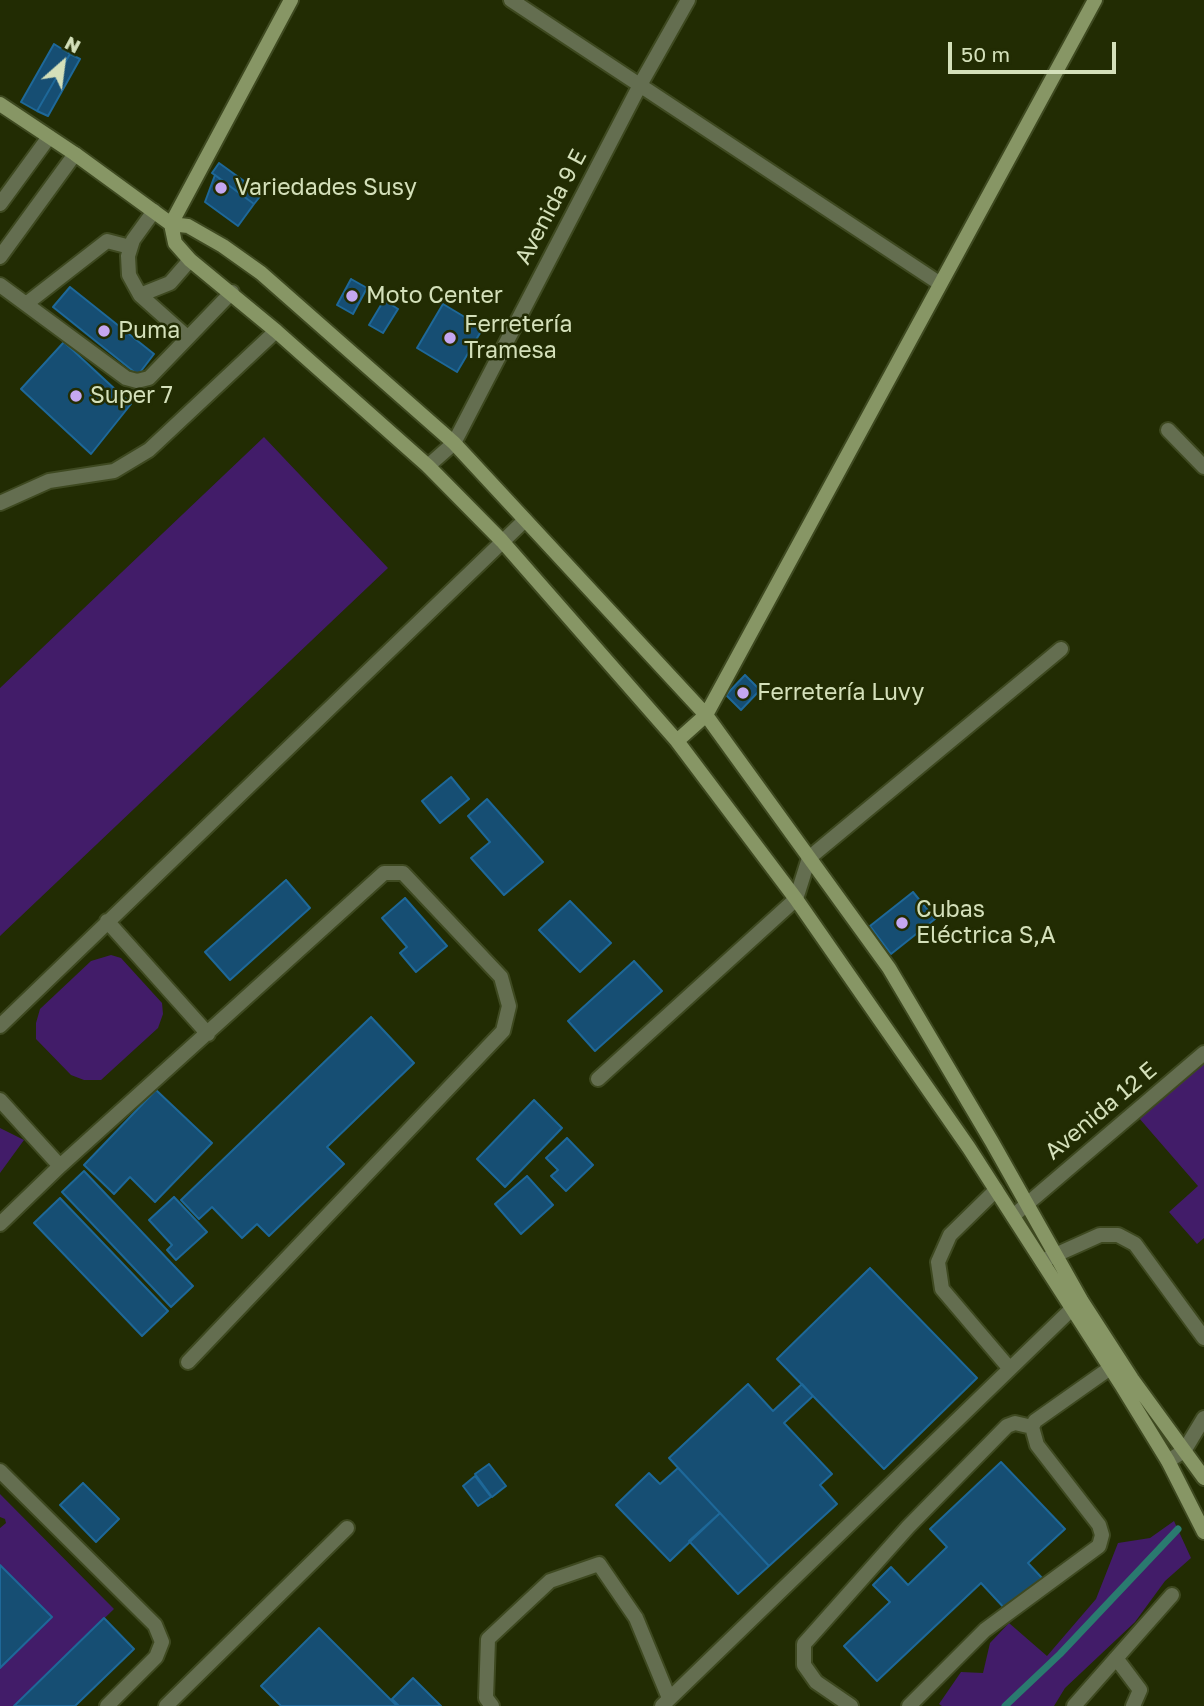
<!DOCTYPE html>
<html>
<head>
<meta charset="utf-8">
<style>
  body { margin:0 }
  #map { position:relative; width:1204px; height:1706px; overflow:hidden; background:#222c03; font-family:"Golos Text",sans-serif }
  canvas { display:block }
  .north { position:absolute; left:28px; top:28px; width:70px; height:70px; -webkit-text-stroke:5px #222c03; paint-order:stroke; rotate:28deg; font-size:19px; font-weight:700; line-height:28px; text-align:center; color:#d4e0ba }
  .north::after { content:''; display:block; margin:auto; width:24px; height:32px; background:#d4e0ba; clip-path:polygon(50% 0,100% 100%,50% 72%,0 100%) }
  .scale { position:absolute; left:948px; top:42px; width:168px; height:32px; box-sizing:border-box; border:4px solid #d4e0ba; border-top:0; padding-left:9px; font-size:21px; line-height:24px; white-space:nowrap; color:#d4e0ba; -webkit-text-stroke:5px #222c03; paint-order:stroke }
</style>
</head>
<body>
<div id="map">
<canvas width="1204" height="1706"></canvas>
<div class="north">N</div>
<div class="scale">50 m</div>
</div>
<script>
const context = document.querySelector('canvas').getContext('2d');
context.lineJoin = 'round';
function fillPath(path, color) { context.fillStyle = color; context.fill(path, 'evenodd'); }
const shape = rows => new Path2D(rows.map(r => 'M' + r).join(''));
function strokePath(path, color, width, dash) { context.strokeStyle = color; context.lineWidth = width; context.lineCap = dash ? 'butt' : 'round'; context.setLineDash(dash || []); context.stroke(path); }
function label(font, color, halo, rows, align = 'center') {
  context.font = font + ' "Golos Text",sans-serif'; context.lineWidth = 5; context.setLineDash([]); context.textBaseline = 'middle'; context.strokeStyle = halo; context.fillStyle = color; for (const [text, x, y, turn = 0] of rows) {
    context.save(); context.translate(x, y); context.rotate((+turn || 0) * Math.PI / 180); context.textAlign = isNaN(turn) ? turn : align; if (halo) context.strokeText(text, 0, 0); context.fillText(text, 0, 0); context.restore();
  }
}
fillPath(shape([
  [264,437,388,568,0,936,0,688],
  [111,955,121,958,162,1003,163,1014,158,1028,101,1080,84,1080,71,1075,36,1039,36,1023,40,1009,91,961],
  [1204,1051,1204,1238,1197,1244,1169,1212,1198,1186,1132,1110],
  [0,1128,24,1140,0,1173],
  [0,1494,114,1609,14,1706,0,1706,0,1668,52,1617,0,1565,0,1528,6,1523,5,1519,0,1517],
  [1174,1521,1191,1558,1165,1581,1135,1622,1065,1688,1054,1706,942,1706,939,1704,961,1672,983,1673,990,1643,1009,1623,1047,1656,1096,1599,1118,1543,1150,1538]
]), '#421c69');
strokePath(shape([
  [1005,1706,1060,1654,1178,1529]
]), '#2a7a6f', 7);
const building = shape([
  [54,44,70,54,37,111,21,102,54,44],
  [70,54,80,59,48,116,37,111,70,54],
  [219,163,262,194,254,204,212,173,219,163],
  [215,175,254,204,238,226,205,202,215,175],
  [351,279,367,288,353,314,337,305,351,279],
  [70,287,154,354,138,375,53,307,70,287],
  [384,300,398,309,383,333,369,325,384,300],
  [443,304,483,328,457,372,417,348,443,304],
  [64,342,131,404,91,454,21,389,64,342],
  [745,675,760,690,741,710,726,695,745,675],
  [451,777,469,799,440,823,422,801,451,777],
  [487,799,543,862,504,895,471,858,490,842,468,816,487,799],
  [286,880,310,908,230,980,205,952,286,880],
  [913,892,935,919,891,954,870,926,913,892],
  [405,898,447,946,416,972,400,953,407,947,382,918,405,898],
  [570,901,611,943,580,972,539,930,570,901],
  [634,961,662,991,595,1051,568,1021,634,961],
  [371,1017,414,1063,327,1147,344,1164,269,1236,257,1224,242,1238,212,1207,199,1219,181,1200,371,1017],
  [156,1090,212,1143,155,1202,130,1177,114,1194,84,1165,156,1090],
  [534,1100,562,1128,505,1187,477,1159,534,1100],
  [567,1138,593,1165,566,1191,551,1176,558,1170,546,1158,567,1138],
  [84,1171,193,1286,171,1307,62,1192,84,1171],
  [527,1176,553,1205,521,1234,495,1204,527,1176],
  [174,1197,207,1232,176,1260,167,1250,172,1245,149,1220,174,1197],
  [60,1198,168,1311,142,1336,34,1223,60,1198],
  [870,1268,977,1378,884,1469,777,1359,870,1268],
  [748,1384,773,1411,802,1384,813,1396,784,1423,832,1474,820,1485,837,1504,769,1566,669,1458,748,1384],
  [1001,1462,1065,1529,1028,1563,1042,1578,1007,1611,981,1583,877,1681,844,1646,890,1602,873,1585,891,1567,908,1585,947,1547,930,1529,1001,1462],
  [489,1464,506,1486,492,1497,475,1474,489,1464],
  [678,1468,720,1513,670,1561,616,1505,649,1473,660,1484,678,1468],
  [475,1476,491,1497,478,1506,463,1486,475,1476],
  [83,1483,119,1519,96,1542,60,1505,83,1483],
  [720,1513,769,1566,738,1594,689,1541,720,1513],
  [0,1565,52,1617,0,1668,0,1565],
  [104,1618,134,1649,75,1706,14,1706,104,1618],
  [319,1628,397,1706,281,1706,261,1686,319,1628],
  [413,1678,441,1706,399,1706,392,1699,413,1678]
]);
fillPath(building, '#164e73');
strokePath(building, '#1e6899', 2);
const lane = shape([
  [154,211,133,240,128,256,129,275,140,295,187,337],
  [0,285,126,378,137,381,149,378,232,292],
  [140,295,170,283,190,260],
  [26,304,107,241,130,247],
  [0,503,49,481,114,471,149,450,276,331],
  [107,921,208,1034],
  [0,1026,525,520],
  [598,1079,796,899,809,858,1061,649],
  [0,1100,60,1166],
  [996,1190,950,1235,938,1262,942,1289,1010,1369],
  [0,1224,60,1166,384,873,403,873,501,977,509,1006,503,1031,188,1362],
  [1042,1261,1100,1235,1118,1235,1135,1244,1204,1338],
  [1032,1427,1035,1421,1120,1361],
  [1168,1461,1184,1451,1204,1418],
  [0,1471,155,1625,162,1642,156,1657,107,1706],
  [1116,1658,1140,1690,1133,1706],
  [166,1706,347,1528],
  [492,1706,486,1698,488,1639,550,1581,599,1564,636,1618,669,1698],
  [662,1706,1081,1300],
  [851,1706,816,1682,804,1665,804,1644,908,1527,1007,1426,1015,1423,1032,1427],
  [909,1706,985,1630,1099,1546,1102,1535,1099,1525,1037,1445,1032,1427],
  [1074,1706,1172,1595]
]);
const street = shape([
  [511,0,939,283],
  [0,204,49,137],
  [0,257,75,154],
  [1168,430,1204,467],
  [428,466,454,443,640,85,688,0],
  [1013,1216,1204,1053]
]);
const secondary = shape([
  [291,0,171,224,175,243,190,260,276,331,428,466,502,541,677,741,796,899,969,1148,1122,1386,1168,1461,1204,1532],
  [0,104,75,154,171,224,188,226,223,246,261,273,454,443,706,715,889,968,992,1142,1081,1300,1132,1379,1204,1478],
  [677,741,706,715,1095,0]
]);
strokePath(lane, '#3e4920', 18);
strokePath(street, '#3e4920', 18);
strokePath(secondary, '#3e4920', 18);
strokePath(lane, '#646e50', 14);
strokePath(street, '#646e50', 14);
strokePath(secondary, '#879665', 14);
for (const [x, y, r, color] of [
  [221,188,7,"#c5a7f1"],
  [352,296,7,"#c5a7f1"],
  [104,331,7,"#c5a7f1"],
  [450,338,7,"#c5a7f1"],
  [76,396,7,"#c5a7f1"],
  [743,693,7,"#c5a7f1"],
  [902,923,7,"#c5a7f1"]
]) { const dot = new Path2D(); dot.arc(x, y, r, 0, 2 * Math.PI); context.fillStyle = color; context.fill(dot); strokePath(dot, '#222c03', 2.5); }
label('23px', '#d4e0ba', '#222c03', [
  ["Variedades Susy",235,188],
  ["Moto Center",366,296],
  ["Ferretería",464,325],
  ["Tramesa",464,351],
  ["Puma",118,331],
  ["Super 7",90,396],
  ["Ferretería Luvy",757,693],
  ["Cubas",916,910],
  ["Eléctrica S,A",916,936]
], 'left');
label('23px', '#d4e0ba', '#222c03', [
  ["Avenida 9 E",551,207,-62],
  ["Avenida 12 E",1101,1111,-40]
]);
</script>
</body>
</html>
